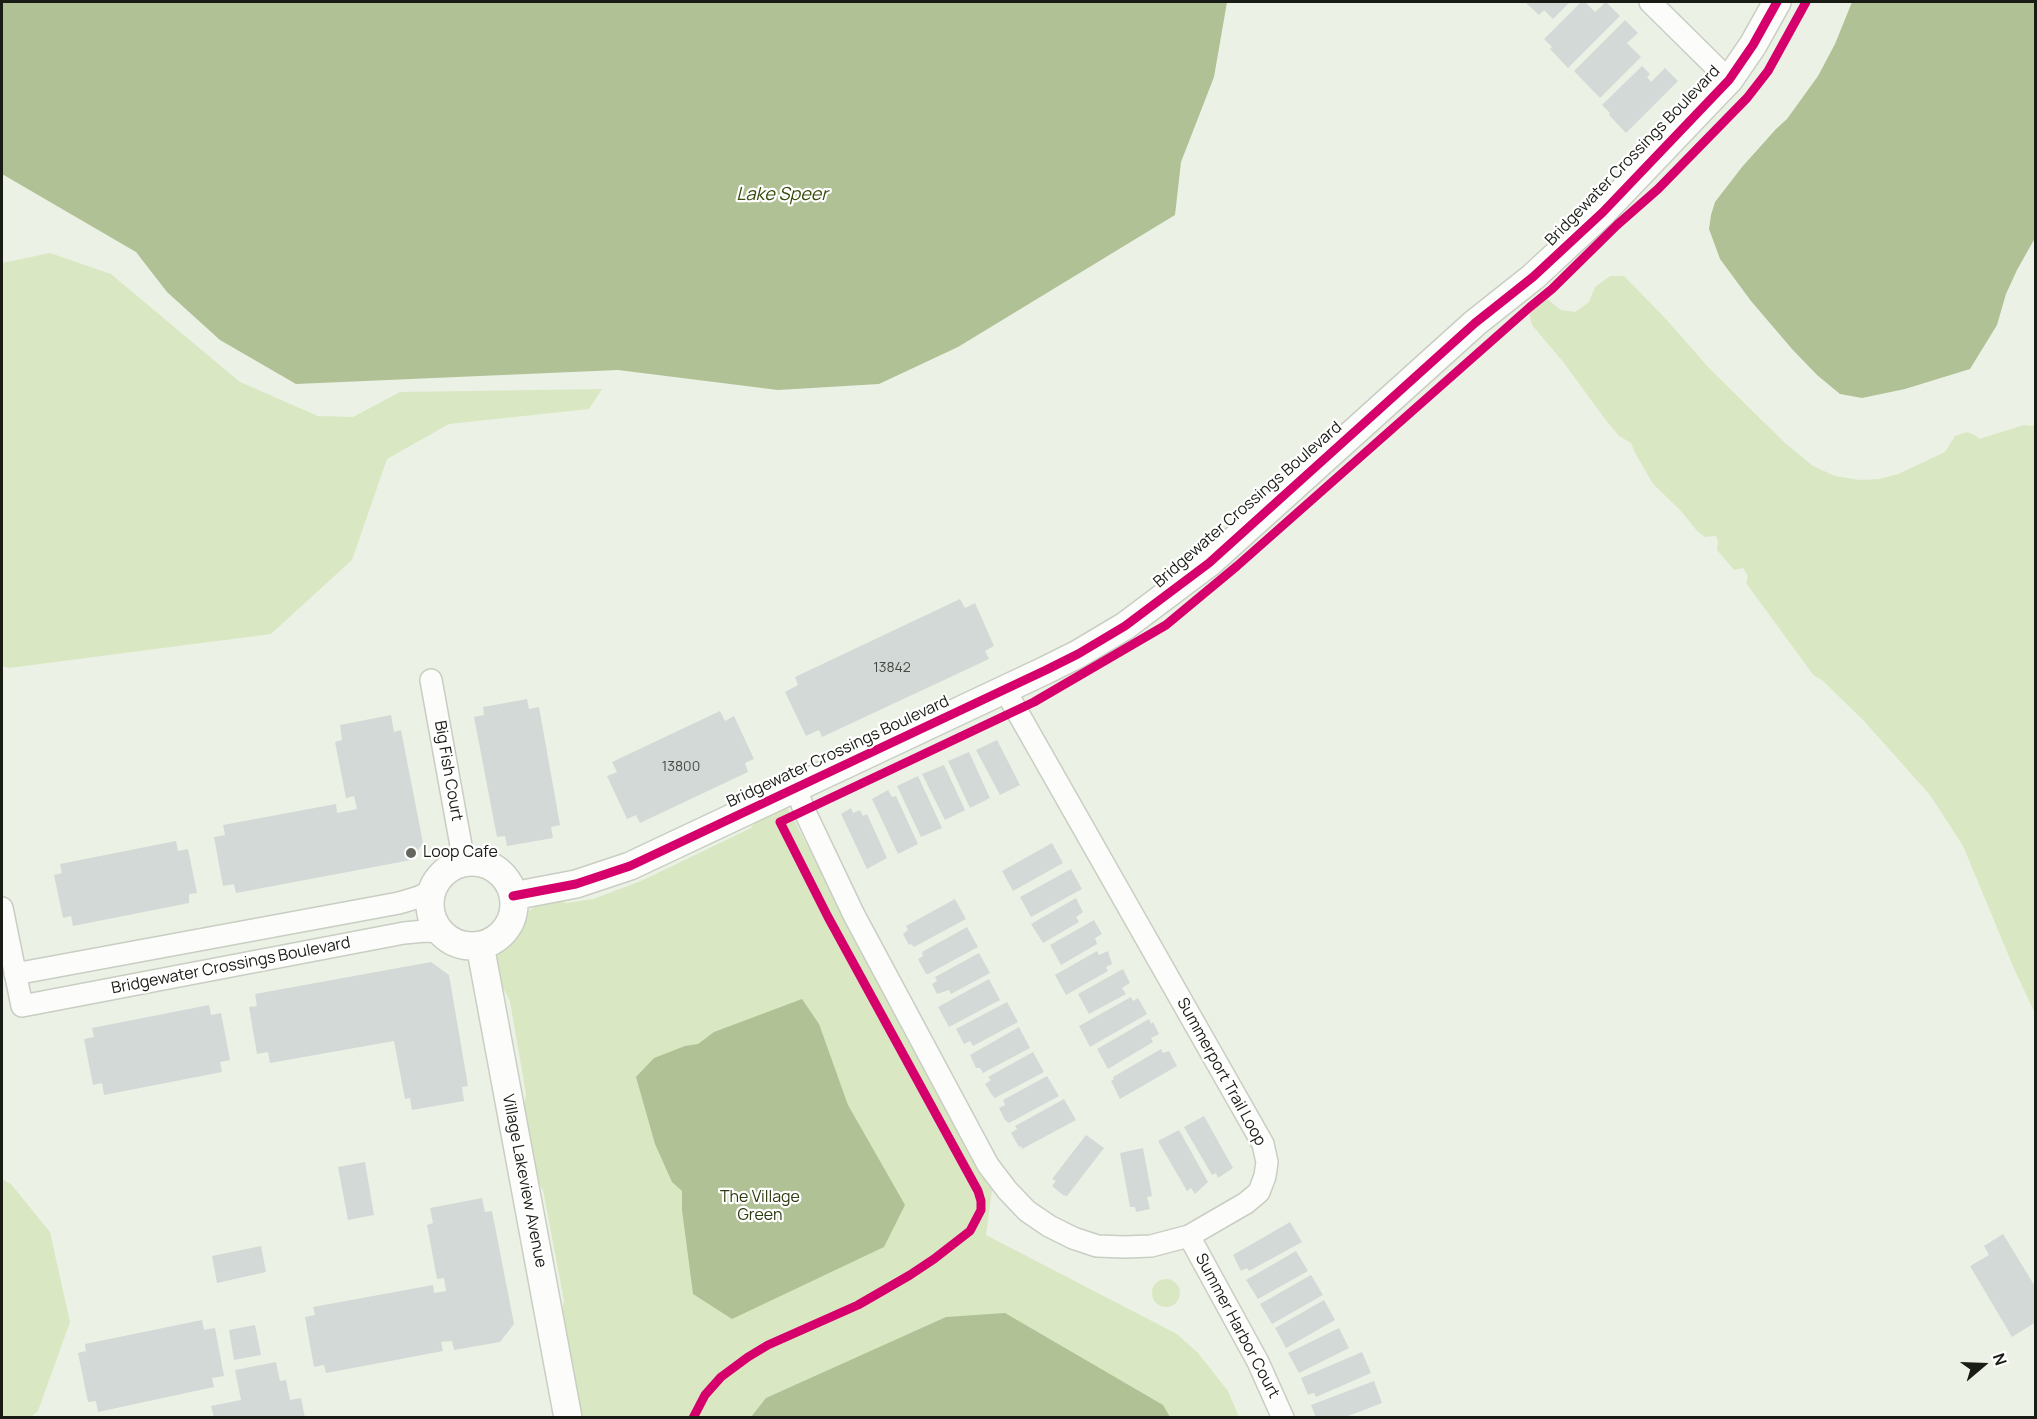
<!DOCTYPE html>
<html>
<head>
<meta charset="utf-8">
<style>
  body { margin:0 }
  #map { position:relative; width:2037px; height:1419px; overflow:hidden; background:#ecf1e5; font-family:Manrope,sans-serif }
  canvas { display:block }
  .frame { position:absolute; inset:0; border:3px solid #191c14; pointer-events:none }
  .north { position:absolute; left:1953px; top:1335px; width:60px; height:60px; -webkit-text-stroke:4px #fff; paint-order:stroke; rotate:71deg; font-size:16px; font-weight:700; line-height:24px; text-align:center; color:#191c14 }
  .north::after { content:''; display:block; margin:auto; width:21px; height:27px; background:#191c14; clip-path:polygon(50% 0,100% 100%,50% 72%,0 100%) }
</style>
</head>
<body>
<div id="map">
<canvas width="2037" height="1419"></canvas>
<div class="frame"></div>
<div class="north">N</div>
</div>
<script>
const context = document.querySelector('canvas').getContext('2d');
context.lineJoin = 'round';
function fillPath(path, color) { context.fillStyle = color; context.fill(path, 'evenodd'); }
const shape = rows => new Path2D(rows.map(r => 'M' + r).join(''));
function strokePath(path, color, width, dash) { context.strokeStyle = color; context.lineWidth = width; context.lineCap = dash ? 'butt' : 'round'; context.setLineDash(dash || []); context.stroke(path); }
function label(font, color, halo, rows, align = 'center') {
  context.font = font + ' Manrope,sans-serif'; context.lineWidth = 4.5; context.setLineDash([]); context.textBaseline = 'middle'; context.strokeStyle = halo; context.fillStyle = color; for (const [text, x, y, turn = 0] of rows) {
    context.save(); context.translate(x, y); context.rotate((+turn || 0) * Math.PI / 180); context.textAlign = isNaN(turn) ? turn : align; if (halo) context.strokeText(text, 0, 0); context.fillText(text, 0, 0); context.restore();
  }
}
fillPath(shape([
  [50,253,111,274,240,382,318,416,353,417,400,392,602,389,589,409,449,424,387,459,352,560,271,634,9,668,2,666,2,263],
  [1610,276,1624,276,1665,318,1709,368,1785,443,1813,466,1835,476,1860,480,1879,479,1898,474,1945,452,1955,436,1967,432,1975,435,1979,439,2024,425,2035,426,2035,1013,2015,971,1963,846,1930,795,1863,720,1822,680,1814,676,1746,583,1748,576,1743,568,1734,570,1717,550,1718,542,1716,536,1705,537,1697,531,1681,511,1653,484,1635,453,1631,443,1619,436,1605,419,1564,363,1532,325,1529,313,1546,298,1561,310,1575,312,1589,302,1595,287],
  [786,805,975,1164,992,1190,986,1235,1177,1334,1198,1353,1228,1391,1239,1417,580,1417,561,1315,564,1301,543,1190,536,1179,522,1112,526,1094,510,1002,506,993,498,982,496,964,498,954,515,935,528,911,538,905,554,900,567,903,593,899,641,881,751,828,757,819],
  [2,1179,11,1184,50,1232,70,1322,38,1411,31,1417,2,1417],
  '1152 1293a14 14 0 1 1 28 0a14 14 0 1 1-28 0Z'
]), '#d9e8c3');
fillPath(shape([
  [2,2,1227,2,1214,77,1181,162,1175,215,958,347,879,384,778,390,618,370,296,384,220,340,167,292,136,252,2,174],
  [1852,2,2036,2,2035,238,2017,270,2006,294,1997,325,1970,369,1905,389,1862,398,1840,394,1817,375,1792,349,1751,301,1720,259,1709,229,1711,215,1715,202,1742,167,1776,129,1787,119,1818,76,1835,44],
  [802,999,819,1024,848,1105,905,1205,884,1247,732,1319,693,1294,682,1210,682,1191,672,1182,655,1144,636,1077,654,1058,685,1046,698,1044,714,1032],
  [1005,1313,1163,1405,1170,1417,751,1417,766,1398,946,1317]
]), '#b0c195');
fillPath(shape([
  [1525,2,1570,2,1553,19,1544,10,1539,15],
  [1581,2,1585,2,1595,12,1606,2,1620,16,1568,68,1550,49,1552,47,1544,39],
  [1625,20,1638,33,1627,43,1641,57,1600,98,1574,71],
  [1642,66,1650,74,1647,77,1651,82,1665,68,1678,81,1626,133,1609,115,1610,113,1602,105],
  [960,599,965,608,975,603,994,646,985,651,989,659,822,737,819,730,806,736,785,692,798,685,795,677],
  [527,699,529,709,539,707,560,825,551,827,553,838,507,846,505,836,497,837,474,717,484,715,483,707],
  [720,711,725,721,734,716,754,759,745,763,748,772,640,823,636,815,627,819,607,776,617,772,612,762],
  [391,715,394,732,401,730,423,843,411,860,236,893,234,884,223,886,214,837,225,835,223,825,336,804,337,813,357,809,354,796,346,798,335,742,342,740,340,725],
  [997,740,1020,785,1000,795,976,750],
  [969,752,990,798,970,808,948,761],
  [944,765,965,810,945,820,922,774],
  [918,776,942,828,921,837,897,786],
  [888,790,892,797,896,796,918,844,898,854,872,799],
  [851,808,853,813,860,810,863,816,867,814,887,858,867,869,841,814],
  [176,841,178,851,188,849,197,893,189,894,189,903,73,926,71,916,63,918,54,875,62,873,60,864],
  [1052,843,1063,863,1013,891,1002,871],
  [1071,869,1082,889,1031,917,1020,897],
  [1076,898,1083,912,1076,917,1079,922,1043,943,1031,924],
  [955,899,966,919,914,947,911,944,909,945,903,934,908,930,906,926],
  [1094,920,1102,934,1095,938,1097,944,1061,965,1050,945],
  [967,927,978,947,928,974,926,974,918,959,923,956,922,952],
  [1097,951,1099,955,1108,951,1112,964,1106,967,1108,971,1066,995,1055,975],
  [979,953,990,973,951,994,949,990,937,994,932,984,937,981,935,977],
  [431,962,449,975,468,1086,462,1087,464,1101,412,1110,410,1098,405,1099,394,1041,270,1063,268,1052,257,1054,249,1007,257,1006,255,994],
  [1123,969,1130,983,1122,988,1126,994,1089,1014,1078,994],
  [989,979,1000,1000,949,1027,938,1007],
  [1131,997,1133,1001,1138,998,1147,1014,1090,1047,1079,1026],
  [1007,1002,1018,1022,973,1046,970,1041,964,1044,956,1029],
  [209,1005,211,1015,221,1013,230,1060,220,1062,222,1072,104,1095,102,1083,93,1085,84,1039,94,1037,92,1028],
  [1149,1019,1151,1024,1153,1022,1159,1034,1151,1038,1153,1042,1108,1069,1097,1049],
  [1019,1027,1030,1048,983,1073,980,1068,976,1068,970,1055],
  [1161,1049,1163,1053,1169,1051,1177,1066,1120,1099,1111,1081,1114,1079,1113,1077],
  [1033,1052,1044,1072,995,1098,992,1095,985,1084,991,1080,988,1077],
  [1047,1076,1059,1096,1009,1123,1005,1120,999,1108,1005,1105,1003,1100],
  [1064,1099,1076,1120,1022,1149,1021,1146,1019,1147,1011,1133,1017,1129,1015,1126],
  [1204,1116,1233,1168,1218,1178,1216,1173,1212,1175,1184,1127],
  [1179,1130,1208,1182,1195,1194,1191,1188,1187,1191,1158,1141],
  [1086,1135,1104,1148,1067,1196,1063,1195,1052,1186,1056,1181,1052,1179],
  [1143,1148,1152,1196,1147,1197,1150,1209,1136,1212,1135,1207,1130,1207,1120,1153],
  [365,1162,374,1215,348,1220,338,1167],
  [482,1198,485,1212,492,1211,514,1324,500,1342,454,1350,452,1341,441,1342,443,1351,326,1373,324,1365,314,1367,305,1317,315,1315,313,1307,433,1285,434,1293,446,1291,444,1278,437,1279,427,1225,433,1223,430,1208],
  [1290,1222,1302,1242,1249,1271,1247,1268,1241,1271,1233,1255],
  [2003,1234,2036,1288,2036,1322,2012,1337,1970,1266,1989,1255,1984,1246],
  [261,1246,266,1272,217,1283,212,1256],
  [1296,1251,1308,1271,1258,1299,1246,1280],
  [1311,1275,1323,1295,1272,1324,1260,1304],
  [1324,1300,1335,1320,1286,1348,1275,1328],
  [202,1320,204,1330,215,1328,224,1376,212,1378,214,1387,98,1412,96,1401,88,1402,78,1353,86,1351,85,1344],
  [255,1325,261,1355,234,1360,229,1330],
  [1339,1328,1349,1348,1299,1373,1288,1353],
  [1362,1352,1371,1373,1316,1397,1314,1393,1308,1395,1301,1378],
  [276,1362,280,1381,286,1380,290,1400,301,1398,305,1418,214,1418,211,1406,241,1400,235,1370],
  [1374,1381,1382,1403,1343,1418,1335,1418,1334,1416,1316,1418,1311,1405]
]), '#d3d9d7');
const minor = shape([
  [1650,2,1729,80],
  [431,680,464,862],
  [796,788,804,810,854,915,988,1165,1007,1190,1027,1211,1049,1226,1073,1238,1097,1246,1125,1247,1151,1246,1189,1236,1246,1203,1259,1192,1265,1176,1267,1162,1263,1144,1005,690],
  [2,908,22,1006,404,933,425,931,441,932],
  [15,974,399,903,419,897,432,891],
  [1189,1236,1258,1362,1283,1418]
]);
const tertiary = shape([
  '430 904a42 42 0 1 1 84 0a42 42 0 1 1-84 0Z',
  [513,896,576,884,630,866,1046,670,1078,654,1125,626,1209,563,1475,323,1533,277,1603,212,1729,80,1753,45,1777,2],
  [480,945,568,1418]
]);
strokePath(minor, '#c9cec3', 24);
strokePath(tertiary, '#c9cec3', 30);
strokePath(minor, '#fcfdfb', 21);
strokePath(tertiary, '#fcfdfb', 27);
strokePath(shape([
  [513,896,576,884,630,866,1046,670,1078,654,1125,626,1209,563,1475,323,1533,277,1603,212,1729,80,1753,45,1777,2],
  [693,1418,705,1395,721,1377,748,1357,768,1345,858,1305,910,1275,934,1259,970,1231,981,1210,981,1201,978,1191,828,917,780,822,1034,702,1166,625,1237,566,1530,307,1552,289,1617,225,1658,189,1747,98,1768,71,1806,2]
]), '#d6006c', 9);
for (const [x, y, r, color] of [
  [411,853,6,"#63675d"]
]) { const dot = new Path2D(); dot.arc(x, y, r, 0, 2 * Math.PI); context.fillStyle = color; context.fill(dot); strokePath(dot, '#fff', 2); }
label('14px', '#484b45', null, [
  ["13842",892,668],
  ["13800",681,767]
]);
label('16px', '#191c14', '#fff', [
  ["Bridgewater Crossings Boulevard",1633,156,-46],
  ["Bridgewater Crossings Boulevard",1248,505,-41],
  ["Bridgewater Crossings Boulevard",838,752,-25],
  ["Big Fish Court",448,771,80],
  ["Bridgewater Crossings Boulevard",231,966,-11],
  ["Summerport Trail Loop",1221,1072,61],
  ["Village Lakeview Avenue",524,1181,79],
  ["Summer Harbor Court",1237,1326,62]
]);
label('16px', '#191c14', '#fff', [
  ["Loop Cafe",423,853]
], 'left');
label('16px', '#2d3b10', '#fff', [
  ["The Village",760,1198],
  ["Green",760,1216]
]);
label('italic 18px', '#384b0a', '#fff', [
  ["Lake Speer",782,195]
]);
</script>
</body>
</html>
